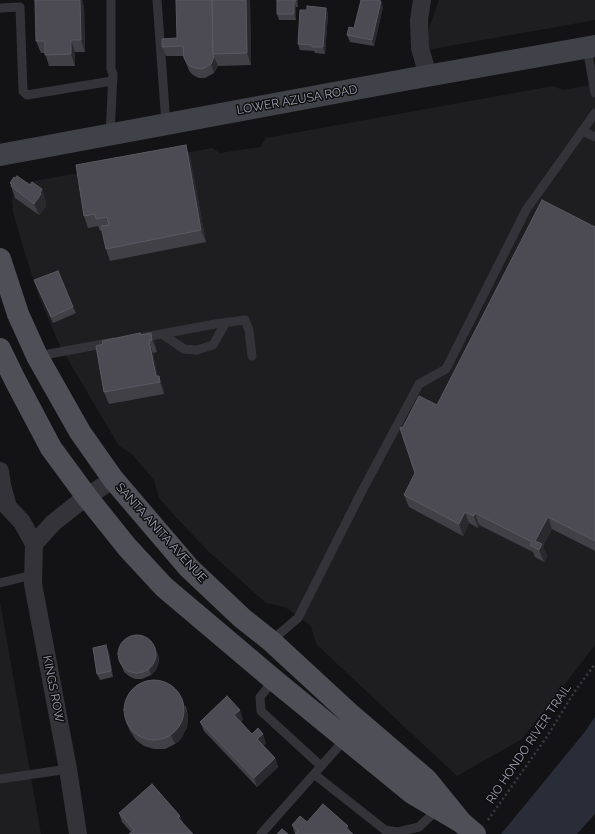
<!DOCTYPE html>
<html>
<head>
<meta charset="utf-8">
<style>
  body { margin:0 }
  canvas { display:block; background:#131214 }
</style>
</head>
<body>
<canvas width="595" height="834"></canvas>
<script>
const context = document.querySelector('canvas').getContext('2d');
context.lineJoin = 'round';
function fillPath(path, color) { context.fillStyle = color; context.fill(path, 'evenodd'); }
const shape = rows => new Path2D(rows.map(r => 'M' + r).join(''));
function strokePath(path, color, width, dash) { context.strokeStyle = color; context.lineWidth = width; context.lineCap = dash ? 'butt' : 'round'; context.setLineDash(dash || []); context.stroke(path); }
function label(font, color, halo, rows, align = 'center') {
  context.font = font + ' Raleway,sans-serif'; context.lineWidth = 3; context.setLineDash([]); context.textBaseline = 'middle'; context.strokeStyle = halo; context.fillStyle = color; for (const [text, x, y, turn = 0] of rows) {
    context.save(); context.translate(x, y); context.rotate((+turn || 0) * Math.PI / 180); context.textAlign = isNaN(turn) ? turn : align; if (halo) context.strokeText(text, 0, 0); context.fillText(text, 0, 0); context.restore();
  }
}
fillPath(shape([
  [439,0,595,0,595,20,421,51],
  [595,84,595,645,522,739,457,776,316,644,311,626,285,607,266,603,208,551,173,514,159,498,154,480,132,454,119,446,60,346,39,297,24,250,13,212,12,199,15,193,24,183,212,148,220,153,260,147,266,138,553,86,563,90],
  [0,602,41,834,0,834]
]), '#1e1e21');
fillPath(shape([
  [595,717,595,814,577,834,501,834,584,733]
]), '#282d38');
strokePath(shape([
  [488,820,546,738,575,691,595,664]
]), '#393940', 2.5, [2, 3]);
strokePath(shape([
  [157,0,166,124],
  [0,8,20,7,23,91,27,95,112,81],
  [587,48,595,93],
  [582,131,595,137],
  [110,134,113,74,111,69,111,0],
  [162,334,184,349,197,350,213,345,226,322],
  [140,338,215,324,245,320,249,330,252,356],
  [38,356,114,342],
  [0,583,33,575],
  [271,641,298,618,361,493,419,384,446,369,526,210,595,113],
  [274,680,260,697,261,711,321,766],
  [314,774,385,830,398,832,419,827,439,808],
  [0,779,68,769],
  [261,834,346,738]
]), '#333339', 9);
strokePath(shape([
  [422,0,419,20,420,48,428,76],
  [0,471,2,485,8,507,22,522,34,544],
  [78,834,68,769,33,584,34,544,53,523,77,504,113,479]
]), '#333339', 18);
strokePath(shape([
  [0,155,404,80,595,46]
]), '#414149', 22);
strokePath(shape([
  [0,259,18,314,37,356,80,432,113,479,189,568,242,618,271,641,349,713,426,779,461,822],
  [0,349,15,380,51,448,87,497,127,547,164,587,274,680,412,793,461,822,475,834]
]), '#4f4f58', 22);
fillPath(shape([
  [80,0,82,0,84,7,85,52,75,52,75,66,49,66,45,53,41,53,36,41],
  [250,0,251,65,218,66,214,73,205,78,199,78,193,75,190,72,188,68,184,58,184,56,166,56,162,47,177,38],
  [277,0,298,0,298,7,296,7,296,20,279,20,277,14],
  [383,7,374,46,350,42,347,35,354,28],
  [326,8,328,14,325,54,315,53,314,51,300,50,298,44,307,10],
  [190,157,206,242,110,261,106,249,102,230,100,231,98,226,88,228,84,216],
  [10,183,46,201,45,203,46,206,39,215,15,198,11,186,11,185],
  [595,227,595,551,552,529,543,546,547,556,544,562,535,557,533,552,479,525,478,528,469,523,463,536,409,507,404,495,415,473,403,427,437,405],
  [34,280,73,307,76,313,53,323],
  [151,333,155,345,157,352,153,353,157,376,163,387,164,394,109,404,104,392,141,335],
  [109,652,113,677,100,680,97,674],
  [158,654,159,661,156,670,151,675,142,679,135,679,129,676,124,672,119,659],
  [186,706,188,717,187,727,182,737,179,741,175,744,165,749,154,749,144,746,136,740,130,731,126,722],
  [243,719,241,722,252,734,266,743,263,746,275,758,278,767,257,787,204,731,200,722],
  [119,813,180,816,183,823,131,832,122,822],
  [307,822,350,832,295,834,292,825]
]), '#414047');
fillPath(shape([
  [80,0,82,0,84,7,85,52,81,40],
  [246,0,250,0,251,65,247,53],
  [296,0,298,0,298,7,296,1],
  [294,1,296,7,296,20,294,14],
  [381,1,383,7,374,46,372,40],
  [326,8,328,14,325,54,323,47],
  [71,40,75,52,75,66,71,54],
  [214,57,218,66,214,73,211,64],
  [186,145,190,157,206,242,201,230],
  [42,189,46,201,45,203,46,206,39,215,34,204,40,193],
  [151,333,155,345,157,352,152,340],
  [149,341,153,353,159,382,156,376],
  [159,376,163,387,164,394,160,382],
  [465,512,469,523,463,536,459,524],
  [475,513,479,525,478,528,474,516],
  [548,517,552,529,543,546,547,556,544,562,535,541],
  [106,645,109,652,113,677,111,671],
  [155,648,158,654,159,661,156,670,151,675,149,669],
  [182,697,188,717,187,727,182,737,179,741,175,744,171,735],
  [240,710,243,719,238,724,234,715],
  [263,734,266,743,261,748,257,739],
  [275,758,278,767,257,787,254,778],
  [180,816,184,825,178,818],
  [348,826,351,834,346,828]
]), '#2a292e');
const building = shape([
  [35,0,80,0,81,40,71,40,71,54,45,55,45,41,36,41,35,0],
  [176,0,212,0,213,54,214,57,211,64,202,69,195,68,190,66,187,63,184,58,183,46,162,47,162,39,177,38,176,0],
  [212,0,246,0,247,53,213,54,212,0],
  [277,0,296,0,296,1,294,1,294,14,277,14,277,0],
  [361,0,377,0,381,1,372,40,347,35,349,27,354,28,361,0],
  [307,6,326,8,323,47,312,47,312,45,298,44,300,10,307,10,307,6],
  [186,145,201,230,106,249,101,226,109,225,107,217,96,219,95,214,84,216,76,165,186,145],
  [17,176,30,185,32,182,42,189,40,193,41,194,34,204,11,186,12,184,10,183,14,177,16,178,17,176],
  [542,200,595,227,595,541,548,517,535,541,542,544,539,550,530,545,532,542,475,513,474,516,465,512,459,524,404,495,415,473,400,428,403,427,419,396,437,405,542,200],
  [58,271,73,307,51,317,34,280,58,271],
  [140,333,141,335,151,333,152,340,149,341,156,376,159,376,160,382,104,392,96,346,103,344,102,341,140,333],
  '118 654a19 19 0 1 1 38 0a19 19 0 1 1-38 0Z',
  [106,645,111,671,97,674,93,648,106,645],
  '124 710a30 30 0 1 1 60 0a30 30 0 1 1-60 0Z',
  [227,696,240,710,234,715,252,734,258,728,263,734,257,739,275,758,254,778,200,722,227,696],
  [152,784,180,816,178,818,193,834,129,834,134,830,119,813,152,784],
  [323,804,348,826,346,828,353,834,295,834,298,831,292,825,300,816,307,822,323,804],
  [282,829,288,834,277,834,282,829]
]);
fillPath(building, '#4c4b53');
strokePath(building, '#595962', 1);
label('12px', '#a2a3b5', '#0e0d0f', [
  ["LOWER AZUSA ROAD",297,100,-10],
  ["SANTA ANITA AVENUE",161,533,48],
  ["KINGS ROW",53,689,79],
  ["RIO HONDO RIVER TRAIL",529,744,-56]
]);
</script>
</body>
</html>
